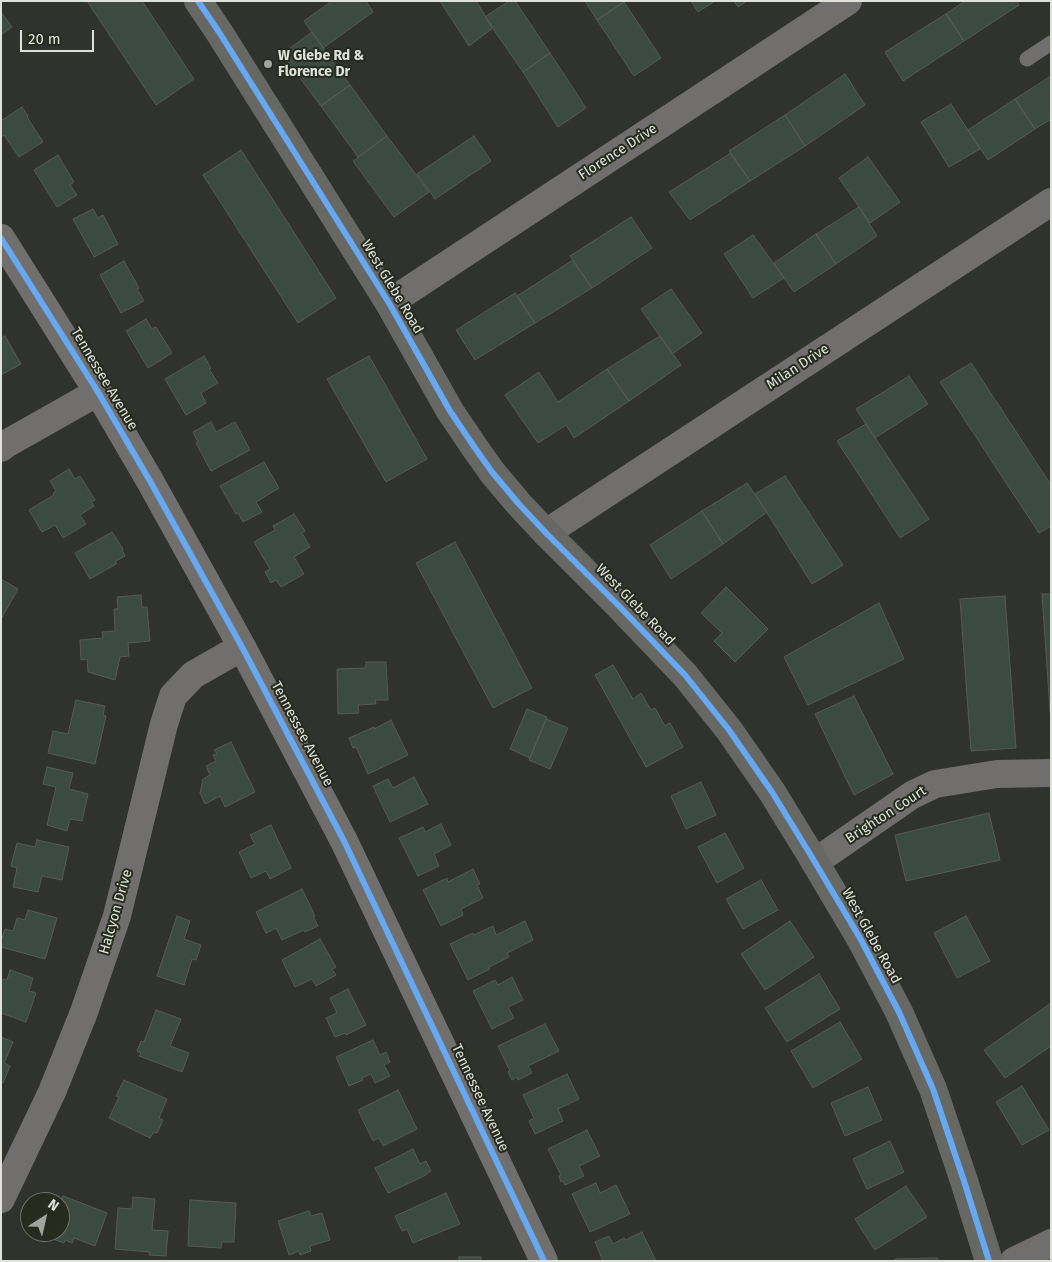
<!DOCTYPE html>
<html>
<head>
<meta charset="utf-8">
<style>
  body { margin:0 }
  #map { position:relative; width:1052px; height:1262px; overflow:hidden; background:#30322d; font-family:"Fira Sans",sans-serif }
  canvas { display:block }
  .frame { position:absolute; inset:0; border:2px solid #dfe2db; pointer-events:none }
  .north { position:absolute; left:20px; top:1192px; width:50px; height:50px; box-sizing:border-box; background:#262b20; border:1px solid #70746b; border-radius:50%; rotate:35deg; font-size:14px; font-weight:700; line-height:20px; text-align:center; color:#dfe2db }
  .north::after { content:''; display:block; margin:auto; width:18px; height:22px; background:#a2a49e; clip-path:polygon(50% 0,100% 100%,50% 72%,0 100%) }
  .scale { position:absolute; left:20px; top:30px; width:74px; height:22px; box-sizing:border-box; border:2px solid #dfe2db; border-top:0; padding-left:6px; font-size:15px; line-height:18px; white-space:nowrap; color:#dfe2db; -webkit-text-stroke:4px #262b20; paint-order:stroke }
</style>
</head>
<body>
<div id="map">
<canvas width="1052" height="1262"></canvas>
<div class="frame"></div>
<div class="north">N</div>
<div class="scale">20 m</div>
</div>
<script>
const context = document.querySelector('canvas').getContext('2d');
context.lineJoin = 'round';
function fillPath(path, color) { context.fillStyle = color; context.fill(path, 'evenodd'); }
const shape = rows => new Path2D(rows.map(r => 'M' + r).join(''));
function strokePath(path, color, width, dash) { context.strokeStyle = color; context.lineWidth = width; context.lineCap = dash ? 'butt' : 'round'; context.setLineDash(dash || []); context.stroke(path); }
function label(font, color, halo, rows, align = 'center') {
  context.font = font + ' "Fira Sans",sans-serif'; context.lineWidth = 4; context.setLineDash([]); context.textBaseline = 'middle'; context.strokeStyle = halo; context.fillStyle = color; for (const [text, x, y, turn = 0] of rows) {
    context.save(); context.translate(x, y); context.rotate((+turn || 0) * Math.PI / 180); context.textAlign = isNaN(turn) ? turn : align; if (halo) context.strokeText(text, 0, 0); context.fillText(text, 0, 0); context.restore();
  }
}
const building = shape([
  [87,1,142,1,194,79,156,105,87,1],
  [332,1,366,1,373,12,323,48,304,21,332,1],
  [440,1,476,1,493,28,469,46,440,1],
  [509,1,515,1,550,53,523,72,485,17,509,1],
  [585,1,624,1,624,2,597,20,585,1],
  [691,1,715,1,698,12,691,1],
  [734,1,747,1,738,7,734,1],
  [965,1,1017,1,1019,5,964,41,946,14,965,1],
  [624,2,661,58,634,76,597,20,624,2],
  [1,12,12,27,1,35,1,12],
  [946,14,964,41,903,81,885,52,946,14],
  [312,32,350,85,321,106,282,54,312,32],
  [550,53,586,108,558,127,523,72,550,53],
  [845,74,865,105,805,146,785,115,845,74],
  [1051,76,1051,119,1035,129,1015,99,1051,76],
  [350,85,387,136,358,157,321,106,350,85],
  [1015,99,1035,129,988,160,968,130,1015,99],
  [951,104,980,149,949,167,921,122,951,104],
  [22,107,28,116,27,117,43,142,19,157,4,135,2,136,1,135,1,121,22,107],
  [785,115,805,146,750,181,729,151,785,115],
  [387,136,429,192,394,217,353,161,387,136],
  [474,136,491,161,435,199,417,174,474,136],
  [241,150,336,298,298,323,203,175,241,150],
  [731,153,750,181,690,220,669,192,731,153],
  [58,155,74,182,70,185,77,195,57,207,34,170,58,155],
  [868,157,900,202,870,223,839,178,868,157],
  [859,207,877,236,836,264,816,234,859,207],
  [93,209,98,218,103,215,118,244,94,257,73,219,93,209],
  [631,217,652,248,592,288,570,256,631,217],
  [816,234,836,264,794,292,774,263,816,234],
  [753,235,784,278,753,298,724,254,753,235],
  [573,260,592,288,535,323,517,296,573,260],
  [124,261,139,288,137,289,144,301,121,313,100,275,124,261],
  [671,289,702,333,672,354,641,309,671,289],
  [515,293,535,323,475,360,456,330,515,293],
  [146,319,152,329,156,327,172,353,148,368,126,331,146,319],
  [5,336,21,364,1,375,1,338,5,336],
  [660,336,681,365,629,401,607,369,660,336],
  [204,356,211,368,209,369,218,383,201,393,206,403,186,415,165,379,204,356],
  [369,356,427,459,386,482,327,379,369,356],
  [971,363,1051,485,1051,526,1039,533,940,382,971,363],
  [607,369,629,401,574,438,566,425,538,443,505,395,539,372,558,402,607,369],
  [909,376,928,404,875,438,856,409,909,376],
  [211,422,216,432,235,422,250,450,211,471,196,443,198,442,193,432,211,422],
  [866,424,929,519,900,538,837,441,866,424],
  [264,462,279,488,256,502,262,512,243,522,238,513,236,514,220,486,264,462],
  [69,469,75,479,80,476,95,500,91,502,94,506,80,515,86,524,63,538,55,525,42,532,29,510,54,495,53,493,56,491,50,481,69,469],
  [785,476,843,565,812,584,755,494,785,476],
  [747,483,767,512,723,544,702,511,747,483],
  [702,511,723,544,671,579,650,545,702,511],
  [294,514,305,531,302,533,310,547,294,557,304,574,281,587,276,580,271,583,265,572,270,569,254,542,275,530,273,526,294,514],
  [112,532,123,549,122,550,125,556,116,561,116,564,90,579,75,553,112,532],
  [455,542,532,688,493,708,416,563,455,542],
  [1,579,18,589,1,619,1,579],
  [726,587,768,629,735,662,714,641,722,633,701,613,726,587],
  [1042,594,1051,594,1051,725,1042,594],
  [141,595,142,607,147,607,150,641,128,643,129,656,120,657,115,680,88,672,87,659,81,660,80,640,103,638,102,632,115,631,114,609,118,609,117,597,141,595],
  [1005,596,1016,748,971,751,960,599,1005,596],
  [879,603,904,659,808,705,784,657,879,603],
  [366,662,386,662,388,700,375,700,376,704,358,705,359,713,338,714,337,669,366,668,366,662],
  [613,665,633,699,641,693,651,710,655,708,665,726,670,723,683,747,646,767,595,675,613,665],
  [854,696,893,774,854,795,815,714,854,696],
  [76,700,105,706,103,715,106,716,95,764,48,753,53,731,68,734,76,700],
  [527,709,547,717,530,758,510,749,527,709],
  [546,719,568,728,550,769,529,760,546,719],
  [391,720,408,755,368,774,356,747,353,748,349,738,374,727,374,729,391,720],
  [231,742,255,792,225,807,220,796,205,804,200,793,203,779,210,775,206,766,216,761,213,755,217,754,214,750,231,742],
  [47,767,73,773,69,789,88,794,82,821,70,819,67,831,47,825,56,787,43,784,47,767],
  [414,777,428,804,390,822,373,786,388,779,393,788,414,777],
  [701,782,716,815,686,829,671,796,701,782],
  [989,813,1000,860,906,881,895,835,989,813],
  [441,824,451,845,434,854,439,866,418,876,399,838,423,827,425,832,441,824],
  [271,825,291,868,270,879,266,871,251,878,239,852,255,844,250,835,271,825],
  [725,833,744,868,717,883,698,847,725,833],
  [37,840,69,847,62,880,42,876,38,892,13,887,17,868,11,866,17,843,35,847,37,840],
  [473,869,480,884,477,885,483,898,461,909,463,915,441,926,423,890,447,878,448,882,473,869],
  [761,880,778,910,743,929,726,899,761,880],
  [302,889,315,916,313,916,318,926,305,932,304,930,282,940,276,928,266,933,256,912,302,889],
  [28,910,57,918,45,959,1,947,1,941,5,929,13,931,17,918,25,920,28,910],
  [177,916,190,921,184,939,201,945,196,960,192,959,184,985,157,976,177,916],
  [966,916,990,961,957,978,934,933,966,916],
  [525,921,533,940,507,953,509,957,489,967,490,969,468,980,450,944,473,933,474,935,493,926,496,935,525,921],
  [790,921,814,957,765,990,741,954,790,921],
  [320,939,336,967,332,969,336,975,316,986,312,979,295,987,282,960,320,939],
  [10,970,33,978,29,991,36,993,26,1022,1,1013,1,983,3,979,7,980,10,970],
  [819,974,840,1009,787,1042,765,1008,819,974],
  [512,977,523,1000,508,1007,514,1018,492,1029,473,991,495,980,498,985,512,977],
  [348,989,366,1025,346,1035,345,1033,335,1037,326,1018,337,1013,330,998,348,989],
  [1051,1003,1051,1046,1005,1078,984,1050,1051,1003],
  [156,1010,181,1019,170,1046,189,1053,182,1072,139,1056,141,1053,137,1051,141,1041,144,1042,156,1010],
  [840,1022,862,1059,813,1088,791,1051,840,1022],
  [545,1024,559,1051,528,1066,532,1073,518,1080,517,1077,512,1080,508,1072,510,1071,498,1046,545,1024],
  [1,1037,13,1042,4,1063,10,1066,3,1083,1,1082,1,1037],
  [373,1040,380,1055,386,1052,390,1062,384,1065,390,1076,375,1083,371,1074,362,1078,363,1080,349,1086,336,1057,373,1040],
  [567,1074,579,1099,558,1109,563,1121,535,1134,529,1121,534,1118,523,1095,567,1074],
  [124,1080,167,1099,159,1118,163,1120,157,1133,154,1132,150,1138,109,1118,119,1097,116,1096,124,1080],
  [1022,1086,1049,1130,1022,1145,996,1102,1022,1086],
  [868,1087,882,1120,845,1136,831,1103,868,1087],
  [398,1090,417,1129,383,1146,379,1138,373,1141,358,1110,398,1090],
  [587,1130,600,1156,579,1166,584,1176,565,1185,563,1181,561,1182,559,1176,561,1175,548,1149,587,1130],
  [890,1141,904,1172,867,1189,853,1159,890,1141],
  [413,1149,420,1164,426,1161,431,1171,426,1174,426,1175,388,1193,375,1168,413,1149],
  [596,1183,600,1193,616,1185,630,1214,590,1232,572,1194,596,1183],
  [906,1186,927,1217,875,1250,855,1219,906,1186],
  [446,1193,460,1224,413,1243,407,1229,402,1231,395,1216,446,1193],
  [63,1196,107,1213,95,1246,74,1238,72,1243,65,1240,64,1243,47,1237,49,1232,60,1232,60,1203,63,1196],
  [133,1197,155,1199,152,1230,168,1231,166,1256,149,1255,150,1252,115,1249,118,1208,132,1209,133,1197],
  [190,1200,236,1203,234,1242,222,1242,221,1248,188,1246,190,1200],
  [309,1211,311,1216,322,1213,330,1240,310,1246,311,1251,300,1255,299,1251,289,1255,278,1221,309,1211],
  [642,1232,656,1261,603,1261,595,1242,609,1236,613,1244,624,1238,625,1240,642,1232],
  [459,1257,481,1257,481,1261,459,1261,459,1257],
  [937,1258,938,1261,895,1261,895,1259,937,1258]
]);
fillPath(building, '#3c4b42');
strokePath(building, '#575a56', 1);
strokePath(shape([
  [1027,59,1051,43]
]), '#706f6d', 15);
strokePath(shape([
  [1,238,98,392,150,481,242,647,344,841,544,1261],
  [389,303,848,1],
  [1,448,6,444,98,392],
  [546,533,1051,202],
  [815,862,912,795,935,784,997,774,1051,773],
  [1,1199,52,1092,84,1012,117,916,164,724,173,696,193,675,242,647],
  [1014,1261,1051,1243]
]), '#706f6d', 28);
strokePath(shape([
  [198,1,219,32,389,303,450,411,475,448,492,472,518,503,546,533,619,606,685,675,729,730,772,792,810,854,860,938,899,1012,933,1089,964,1181,989,1261]
]), '#676864', 28);
strokePath(shape([
  [198,1,219,32,389,303,450,411,475,448,492,472,518,503,546,533,619,606,685,675,729,730,772,792,810,854,860,938,899,1012,933,1089,964,1181,989,1261],
  [1,238,98,392,150,481,242,647,344,841,544,1261]
]), '#66a8f1', 6);
for (const [x, y, r, color] of [
  [268,64,5,"#a2a49e"]
]) { const dot = new Path2D(); dot.arc(x, y, r, 0, 2 * Math.PI); context.fillStyle = color; context.fill(dot); strokePath(dot, '#262b20', 2); }
label('bold 14px', '#dfe2db', '#262b20', [
  ["W Glebe Rd &",278,56],
  ["Florence Dr",278,72]
], 'left');
label('14px', '#dfe2db', '#262b20', [
  ["Florence Drive",618,152,-33],
  ["West Glebe Road",392,287,59],
  ["Milan Drive",798,367,-33],
  ["Tennessee Avenue",104,379,59],
  ["West Glebe Road",635,605,46],
  ["Tennessee Avenue",302,734,62],
  ["Brighton Court",886,815,-33],
  ["Halcyon Drive",116,912,-74],
  ["West Glebe Road",871,936,61],
  ["Tennessee Avenue",480,1098,65]
]);
</script>
</body>
</html>
